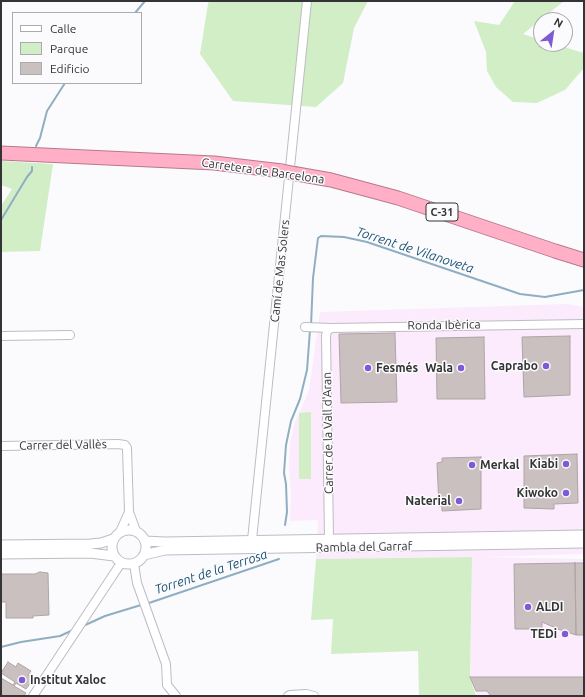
<!DOCTYPE html>
<html>
<head>
<meta charset="utf-8">
<style>
  body { margin:0 }
  #map { position:relative; width:585px; height:697px; overflow:hidden; background:#fbfbfe; font-family:Ubuntu,sans-serif }
  canvas { display:block }
  .frame { position:absolute; inset:0; border:2px solid #343437; pointer-events:none }
  .legend { position:absolute; left:12px; top:12px; width:130px; height:72px; box-sizing:border-box; background:#fbfbfe; border:1px solid #ababae; margin:0; padding:5px 7px; list-style:none; font-size:12px; color:#343437 }
  .legend li { display:flex; align-items:center; gap:8px; height:20px }
  .legend b { width:20px; border:1px solid #ababae }
  .north { position:absolute; left:533px; top:12px; width:40px; height:40px; box-sizing:border-box; background:#fbfbfe; border:1px solid #ababae; border-radius:50%; rotate:30deg; font-size:11px; font-weight:700; line-height:16px; text-align:center; color:#343437 }
  .north::after { content:''; display:block; margin:auto; width:14px; height:18px; background:#7e5bd5; clip-path:polygon(50% 0,100% 100%,50% 72%,0 100%) }
</style>
</head>
<body>
<div id="map">
<canvas width="585" height="697"></canvas>
<div class="frame"></div>
<ul class="legend">
<li><b style="height:5px;background:#fff"></b>Calle</li>
<li><b style="height:11px;background:#d1eec6"></b>Parque</li>
<li><b style="height:11px;background:#cac0c0"></b>Edificio</li>
</ul>
<div class="north">N</div>
</div>
<script>
const context = document.querySelector('canvas').getContext('2d');
context.lineJoin = 'round';
function fillPath(path, color) { context.fillStyle = color; context.fill(path, 'evenodd'); }
const shape = rows => new Path2D(rows.map(r => 'M' + r).join(''));
function strokePath(path, color, width, dash) { context.strokeStyle = color; context.lineWidth = width; context.lineCap = dash ? 'butt' : 'round'; context.setLineDash(dash || []); context.stroke(path); }
function label(font, color, halo, rows, align = 'center') {
  context.font = font + ' Ubuntu,sans-serif'; context.lineWidth = 3; context.setLineDash([]); context.textBaseline = 'middle'; context.strokeStyle = halo; context.fillStyle = color; for (const [text, x, y, turn = 0] of rows) {
    context.save(); context.translate(x, y); context.rotate((+turn || 0) * Math.PI / 180); context.textAlign = isNaN(turn) ? turn : align; if (halo) context.strokeText(text, 0, 0); context.fillText(text, 0, 0); context.restore();
  }
}
fillPath(shape([
  [567,304,584,307,584,554,484,557,584,559,584,696,477,696,470,677,472,557,316,559,318,520,290,521,291,493,289,468,290,443,295,422,309,390,320,312]
]), '#fcebfd');
fillPath(shape([
  [209,1,368,1,354,28,343,83,316,107,233,101,200,54,208,4],
  [515,1,564,1,523,34,541,40,541,44,554,44,584,53,584,68,565,90,537,103,513,102,496,87,487,71,486,52,474,21,499,25],
  [1,161,53,164,40,251,1,252,1,206,12,189,1,185],
  [311,412,311,479,299,479,299,413],
  [472,557,470,677,476,696,419,696,418,651,331,654,333,619,311,620,316,559]
]), '#d1eec6');
strokePath(shape([
  [135,13,145,1],
  [36,146,40,138,47,111,65,83],
  [1,220,27,177,32,171,32,167],
  [311,326,313,278,318,238,321,236,344,237,367,242,520,294,545,297,584,290],
  [285,525,287,512,286,484,284,473,286,445,291,421,300,399,307,370,310,330],
  [149,603,279,559],
  [83,626,105,616,141,605],
  [1,647,21,642,60,636,73,630]
]), '#90aec2', 2);
const building = shape([
  [395,333,397,402,341,403,339,334,395,333],
  [570,336,570,395,524,397,522,337,570,336],
  [484,337,485,399,437,399,436,338,484,337],
  [577,454,578,503,554,504,554,509,524,508,524,456,577,454],
  [481,457,481,509,442,511,442,506,439,506,437,463,442,462,442,458,481,457],
  [575,563,576,635,558,629,542,622,542,629,515,629,514,564,575,563],
  [575,563,584,563,584,635,576,635,575,563],
  [40,572,48,573,49,615,33,616,33,618,6,618,6,602,1,602,1,574,35,574,40,572],
  [8,662,16,667,18,663,31,671,28,675,34,678,26,689,16,683,14,686,26,693,24,696,4,696,1,694,1,678,13,685,15,682,1,673,8,662],
  [470,677,584,677,584,696,491,696,487,691,476,691,470,677]
]);
fillPath(building, '#cac0c0');
strokePath(building, '#afa5a4', 1);
const minor = shape([
  [305,327,331,328,584,324],
  [1,336,70,335],
  [1,446,118,444,125,445,127,448,129,512,136,531],
  [120,532,129,512],
  [329,539,326,336,327,331,331,328],
  [252,540,307,1],
  [134,564,137,583,166,664,167,685,176,696],
  [33,696,121,563],
  [288,696,290,695,306,694,314,696]
]);
const tertiary = shape([
  '112 547a17 17 0 1 1 34 0a17 17 0 1 1-34 0Z',
  [145,541,165,542,584,535],
  [1,545,90,544,101,543,113,539],
  [1,554,90,553,114,556],
  [144,555,165,550,584,543]
]);
const trunk = shape([
  [1,153,214,163,282,171],
  [297,174,331,180,398,198,555,251,584,260]
]);
strokePath(minor, '#bcbcc4', 10);
strokePath(tertiary, '#bcbcc4', 11);
strokePath(trunk, '#b8788b', 15);
strokePath(minor, '#fff', 8);
strokePath(tertiary, '#fff', 9);
strokePath(trunk, '#ffb0c6', 13);
const trunkBridge = shape([
  [282,171,297,174]
]);
strokePath(trunkBridge, '#b8788b', 15, []);
strokePath(trunkBridge, '#ffb0c6', 13);
for (const [x, y, r, color] of [
  [546,366,4,"#7e5bd5"],
  [368,368,4,"#7e5bd5"],
  [461,368,4,"#7e5bd5"],
  [566,464,4,"#7e5bd5"],
  [472,465,4,"#7e5bd5"],
  [566,493,4,"#7e5bd5"],
  [459,501,4,"#7e5bd5"],
  [528,607,4,"#7e5bd5"],
  [565,634,4,"#7e5bd5"],
  [22,680,4,"#7e5bd5"]
]) { const dot = new Path2D(); dot.arc(x, y, r, 0, 2 * Math.PI); context.fillStyle = color; context.fill(dot); strokePath(dot, '#fbfbfe', 1.5); }
for (const [x, y, w] of [
  [442,212,32]
]) { const box = new Path2D(); box.roundRect(x - w / 2, y - 9, w, 18, 3); context.fillStyle = '#fbfbfe'; context.fill(box); strokePath(box, '#343437', 1); }
label('bold 11px', '#343437', null, [
  ["C-31",442,212]
]);
label('12px', '#343437', '#fbfbfe', [
  ["Carretera de Barcelona",263,171,8],
  ["Camí de Mas Solers",280,271,-84],
  ["Ronda Ibèrica",444,325,-1],
  ["Carrer de la Vall d'Aran",328,433,-91],
  ["Carrer del Vallès",63,445,-1],
  ["Rambla del Garraf",364,547,-1]
]);
label('bold 12px', '#343437', '#fbfbfe', [
  ["Caprabo",538,366],
  ["Fesmés",376,368,"left"],
  ["Wala",453,368],
  ["Kiabi",558,464],
  ["Merkal",480,465,"left"],
  ["Kiwoko",558,493],
  ["Naterial",451,501],
  ["ALDI",536,607,"left"],
  ["TEDi",557,634],
  ["Institut Xaloc",30,680,"left"]
], 'right');
label('italic 13px', '#1a5170', '#fbfbfe', [
  ["Torrent de Vilanoveta",415,250,18],
  ["Torrent de la Terrosa",211,572,-18]
]);
</script>
</body>
</html>
